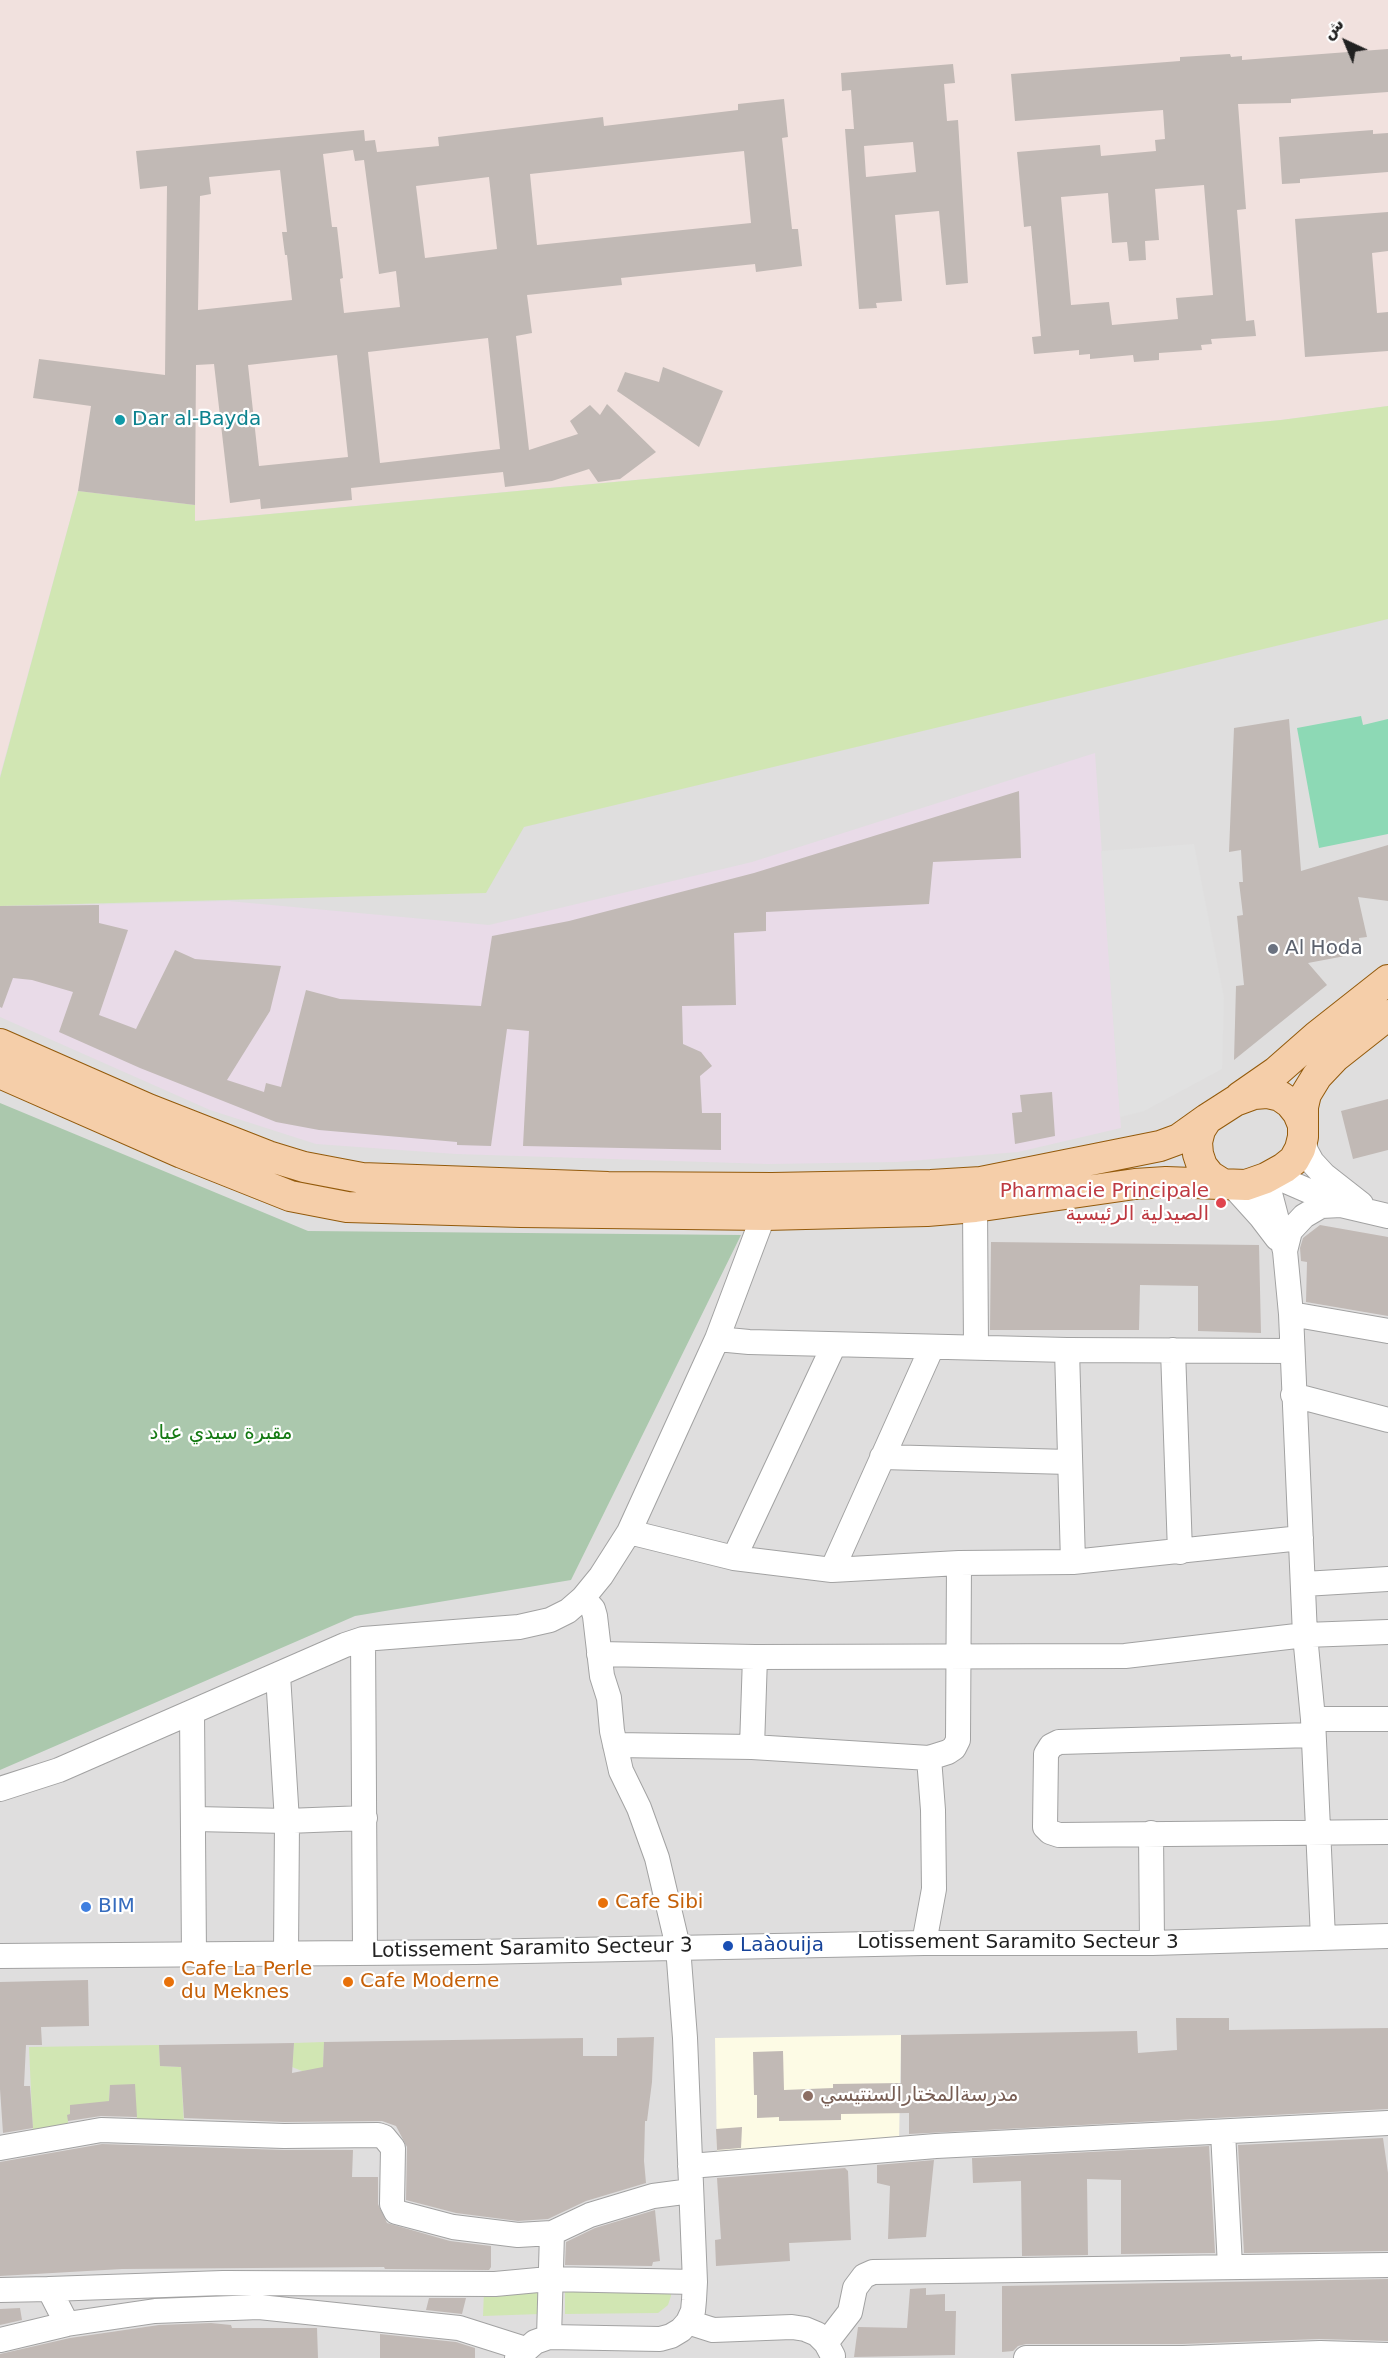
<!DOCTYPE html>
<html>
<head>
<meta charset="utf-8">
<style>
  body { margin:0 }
  #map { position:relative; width:1388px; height:2358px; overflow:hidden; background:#f1ede9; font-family:"DejaVu Sans",Cairo,sans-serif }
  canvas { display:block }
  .north { position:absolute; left:1316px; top:12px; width:60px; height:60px; -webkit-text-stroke:4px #fff; paint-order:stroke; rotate:316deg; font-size:16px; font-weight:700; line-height:24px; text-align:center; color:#212121 }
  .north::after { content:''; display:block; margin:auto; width:21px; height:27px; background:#212121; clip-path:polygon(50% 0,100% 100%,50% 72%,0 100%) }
</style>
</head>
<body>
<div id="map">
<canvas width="1388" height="2358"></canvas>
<div class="north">ش</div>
</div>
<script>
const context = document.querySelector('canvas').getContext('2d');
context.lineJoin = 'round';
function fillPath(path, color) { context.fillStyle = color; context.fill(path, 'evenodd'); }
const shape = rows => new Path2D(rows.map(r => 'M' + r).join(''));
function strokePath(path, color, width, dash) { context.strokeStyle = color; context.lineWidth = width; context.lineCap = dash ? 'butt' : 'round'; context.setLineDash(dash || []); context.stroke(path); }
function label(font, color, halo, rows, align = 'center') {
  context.font = font + ' "DejaVu Sans",Cairo,sans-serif'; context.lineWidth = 4.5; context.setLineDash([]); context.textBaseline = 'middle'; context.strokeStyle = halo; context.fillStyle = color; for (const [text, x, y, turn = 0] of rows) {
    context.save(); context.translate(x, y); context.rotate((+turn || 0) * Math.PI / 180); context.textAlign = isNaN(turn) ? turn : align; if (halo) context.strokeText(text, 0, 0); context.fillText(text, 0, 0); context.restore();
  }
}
fillPath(shape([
  [0,0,1388,0,1388,2358,0,2358]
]), '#dfdede');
fillPath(shape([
  [1095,753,1121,1128,1018,1152,898,1162,768,1164,456,1154,316,1144,210,1110,0,1017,0,907,228,901,489,925,752,862]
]), '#e9dbe8');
fillPath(shape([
  [901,2035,899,2142,717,2154,715,2038]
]), '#fdfbe5');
fillPath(shape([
  [0,0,1388,0,1388,406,1281,420,194,521,195,505,78,491,0,776]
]), '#f1e1de');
fillPath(shape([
  [1388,406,1388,619,524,827,486,893,0,906,0,778,78,491,195,505,195,521,1281,420],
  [324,2042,323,2070,302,2071,292,2067,294,2043],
  [159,2045,160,2066,181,2067,184,2125,137,2120,135,2098,110,2085,109,2101,68,2115,68,2125,33,2135,29,2047],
  [541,2289,540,2314,483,2316,484,2290],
  [565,2290,671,2290,671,2296,668,2305,658,2313,565,2314]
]), '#d1e6b3');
fillPath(shape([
  [0,1103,308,1231,741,1235,571,1580,355,1616,0,1770]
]), '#abc8ad');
fillPath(shape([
  [1361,716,1363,725,1388,719,1388,834,1319,848,1297,728]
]), '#8dd9b5');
fillPath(shape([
  [1194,844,1224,998,1222,1069,1144,1111,1120,1117,1101,851]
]), '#e1e1e1');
fillPath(shape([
  [1388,49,1388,92,1291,99,1291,103,1238,104,1246,209,1237,210,1246,321,1254,320,1256,336,1211,339,1212,344,1201,345,1202,350,1159,353,1159,360,1134,362,1133,355,1090,359,1090,354,1079,355,1079,350,1034,354,1032,337,1041,336,1031,226,1024,227,1017,152,1100,145,1101,156,1156,151,1155,140,1165,139,1163,110,1015,121,1011,74,1180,61,1180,57,1230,54,1231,57,1242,56,1242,60],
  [1204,185,1213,295,1176,298,1178,319,1112,325,1109,302,1071,305,1061,197,1108,193,1112,243,1127,242,1129,261,1146,260,1145,241,1159,240,1155,189],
  [953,64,955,83,944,84,947,121,958,120,968,283,946,285,939,211,895,215,902,301,876,303,877,308,859,309,845,129,854,129,851,90,842,91,841,73],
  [913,142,916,172,866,177,864,146],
  [784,99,788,137,782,138,792,229,798,229,802,266,756,272,755,264,621,278,622,285,527,295,532,333,516,336,529,450,578,434,570,421,590,405,600,415,607,404,656,452,620,479,598,482,589,469,552,481,505,487,503,472,351,488,352,500,261,509,260,499,230,503,214,364,196,365,195,505,78,491,91,406,33,398,39,359,165,375,167,186,140,189,136,151,364,130,365,141,375,140,377,152,439,146,438,137,603,117,604,126,738,110,738,104],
  [353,150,355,161,364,160,379,274,396,271,400,307,344,313,340,279,343,278,337,227,332,227,323,154],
  [744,151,751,223,537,245,530,174],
  [280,170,287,232,282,232,285,255,287,255,292,300,198,310,200,196,211,194,209,177],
  [489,177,497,249,425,258,416,186],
  [488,338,500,449,380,463,368,352],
  [337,355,348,457,259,466,248,365],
  [1373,130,1373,134,1388,133,1388,172,1300,179,1300,183,1282,184,1279,137],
  [1388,212,1388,251,1372,253,1377,313,1388,312,1388,351,1305,357,1295,219],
  [663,367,723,391,699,447,617,391,625,372,659,382],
  [1289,719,1301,871,1388,845,1388,901,1358,897,1367,937,1359,938,1361,953,1308,963,1327,985,1234,1060,1236,986,1244,985,1237,916,1243,915,1239,882,1243,882,1241,850,1229,852,1234,728],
  [1019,791,1021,858,933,862,929,904,766,912,766,931,734,933,736,1005,682,1006,683,1044,701,1052,712,1066,700,1076,702,1113,721,1113,721,1150,523,1146,529,1031,507,1029,491,1146,457,1145,457,1142,319,1130,276,1122,140,1068,59,1032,73,992,32,980,13,978,2,1008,0,1007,0,906,99,905,99,923,128,930,99,1015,136,1029,175,950,195,959,281,966,270,1011,227,1080,264,1092,266,1083,281,1087,306,990,340,999,481,1006,492,936,569,921,754,873],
  [1052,1092,1055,1136,1015,1144,1012,1113,1022,1112,1020,1095],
  [1388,1099,1388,1150,1353,1159,1341,1111],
  [1320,1225,1388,1237,1388,1316,1306,1302,1307,1262,1301,1261,1300,1248,1303,1238],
  [991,1242,1259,1245,1261,1333,1198,1331,1198,1286,1140,1285,1139,1330,990,1330],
  [88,1980,89,2026,41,2027,42,2045,26,2045,24,2086,30,2086,33,2128,3,2133,0,2089,0,1982],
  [1176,2018,1229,2018,1229,2030,1388,2028,1388,2109,909,2134,909,2113,841,2114,841,2120,779,2121,779,2117,757,2118,757,2095,754,2095,753,2052,783,2051,784,2090,833,2088,833,2084,901,2083,901,2035,1137,2031,1138,2053,1177,2050],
  [654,2037,652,2082,647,2121,645,2121,644,2161,646,2183,586,2201,548,2219,518,2221,456,2213,406,2200,407,2147,396,2126,382,2121,284,2122,184,2118,181,2067,160,2066,159,2045,294,2043,292,2073,323,2067,324,2042,583,2038,583,2056,617,2056,617,2038],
  [135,2084,137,2117,101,2116,68,2121,67,2115,70,2114,70,2105,109,2101,110,2085],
  [742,2127,741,2148,717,2150,716,2129],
  [1383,2138,1388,2173,1388,2251,1244,2253,1238,2145],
  [102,2144,284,2150,353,2150,352,2177,378,2177,378,2204,387,2223,450,2241,491,2246,491,2267,489,2270,385,2269,384,2267,122,2269,0,2276,0,2162],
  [1209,2146,1215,2253,1121,2254,1121,2180,1087,2179,1088,2255,1022,2256,1021,2181,973,2183,972,2158],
  [934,2160,926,2237,888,2239,890,2186,877,2183,877,2165],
  [845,2168,848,2171,851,2240,789,2243,790,2261,716,2266,715,2240,721,2239,717,2178],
  [655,2210,660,2261,653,2262,652,2266,565,2265,566,2242,595,2228],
  [1388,2279,1388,2341,1319,2339,1182,2344,1026,2344,1018,2346,1013,2351,1002,2352,1002,2286],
  [926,2288,926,2295,945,2294,945,2311,956,2311,955,2355,854,2357,858,2327,907,2328,910,2289],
  [429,2298,466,2298,462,2314,426,2310],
  [20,2308,22,2320,0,2325,0,2309],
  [211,2323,231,2325,232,2328,317,2328,318,2358,0,2358,0,2354,70,2338,159,2325],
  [380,2334,456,2342,475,2348,475,2358,380,2358]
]), '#c1b9b5');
const minor = shape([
  [1303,1137,1306,1151,1312,1162,1324,1175,1361,1204],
  [1272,1175,1341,1205,1388,1216],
  [1266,1178,1285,1251,1291,1314,1305,1635,1313,1719,1323,1938],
  [1233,1186,1261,1217,1277,1238],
  [975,1207,976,1347],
  [1285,1251,1290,1231,1304,1216,1321,1206,1341,1205],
  [1291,1314,1388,1331],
  [717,1339,770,1198],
  [834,1345,734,1558,832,1570,959,1563,1073,1562,1301,1538],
  [1067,1350,1073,1562],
  [1173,1350,1180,1552],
  [1293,1395,1388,1420],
  [882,1457,1069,1462],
  [629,1532,734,1558],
  [832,1570,932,1347],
  [1304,1584,1388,1579],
  [363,1639,365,1953],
  [599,1654,755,1657,1125,1656,1305,1635,1388,1632],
  [278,1675,287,1821,286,1953],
  [192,1712,194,1955],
  [1313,1719,1388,1719],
  [1313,1735,1059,1742,1051,1746,1046,1754,1045,1827,1050,1832,1059,1835,1388,1832],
  [615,1745,752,1747,929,1758,948,1752,954,1748,958,1740,959,1563],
  [752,1747,755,1657],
  [0,1789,59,1770,345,1645,363,1639,519,1627,550,1620,568,1611,583,1598,601,1576,629,1532,717,1339,749,1342,1067,1350,1292,1351],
  [195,1819,287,1821,365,1818],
  [1151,1833,1152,1943],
  [924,1943,934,1889,933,1810,929,1758],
  [0,1956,475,1952,924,1943,1152,1943,1388,1936],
  [1223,2132,1230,2266],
  [0,2148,101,2130,284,2136,378,2135,384,2137,393,2148,392,2204,396,2212,453,2227,518,2235,552,2233,590,2215,653,2196,691,2191],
  [690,2166,936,2146,1388,2123],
  [49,2289,223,2283,495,2284,549,2279,695,2282],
  [0,2290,49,2289,67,2324,155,2311,259,2307,459,2328,525,2349],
  [688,2322,713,2330,792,2327,805,2329,817,2334,826,2343,833,2356],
  [549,2337,552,2233],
  [0,2340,67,2324],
  [826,2343,850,2312,855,2288,864,2276,873,2272,1388,2265],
  [517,2358,535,2342,549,2337,660,2339,671,2336,681,2330,688,2322,693,2311,694,2300,695,2282,685,2038,678,1947,657,1858,639,1808,621,1771,612,1731,609,1698,602,1676,595,1616,593,1609,583,1598],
  [1026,2358,1182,2358],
  [1183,2358,1320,2353,1388,2355]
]);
const major = shape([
  [0,1044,148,1109,268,1156,304,1167,362,1178,608,1187,772,1188,931,1185,981,1182,1160,1146,1179,1139,1207,1119],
  [0,1073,182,1153,290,1196,347,1207,521,1212,765,1215,927,1211,975,1207,1135,1184,1166,1182,1246,1185,1266,1178,1284,1168,1294,1160,1300,1149,1303,1137,1303,1125,1298,1113,1290,1103,1280,1096,1267,1093,1254,1094,1235,1101,1207,1119,1200,1130,1197,1142,1198,1154,1202,1166,1210,1176,1221,1183],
  [1240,1097,1276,1072,1317,1036,1388,980],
  [1303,1125,1303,1107,1306,1094,1317,1076,1335,1057,1388,1015]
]);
strokePath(minor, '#a2a2a2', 26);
strokePath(major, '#935a0b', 32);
strokePath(minor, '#fff', 24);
strokePath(major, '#f5cea9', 30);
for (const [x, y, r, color] of [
  [120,420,6,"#0f9aa8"],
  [1273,949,6,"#6b7280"],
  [1221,1203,6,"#e0444e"],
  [603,1903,6,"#e8710a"],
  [86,1907,6,"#3f7fe0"],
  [728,1946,6,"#1a4fb4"],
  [169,1982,6,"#e8710a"],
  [348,1982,6,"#e8710a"],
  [808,2096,6,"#8d6e63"]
]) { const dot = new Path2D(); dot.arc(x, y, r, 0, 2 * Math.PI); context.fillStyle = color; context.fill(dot); strokePath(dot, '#fff', 2); }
label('20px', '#0d838f', '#fff', [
  ["Dar al-Bayda",132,420]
], 'left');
label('20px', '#5b616d', '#fff', [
  ["Al Hoda",1285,949]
], 'left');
label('20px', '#be3a42', '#fff', [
  ["Pharmacie Principale",1209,1192],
  ["الصيدلية الرئيسية",1209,1215]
], 'right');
label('20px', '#157a14', '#fff', [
  ["مقبرة سيدي عياد",221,1434]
]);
label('20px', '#c56008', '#fff', [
  ["Cafe Sibi",615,1903],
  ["Cafe La Perle",181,1970],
  ["du Meknes",181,1993],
  ["Cafe Moderne",360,1982]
], 'left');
label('20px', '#366cbe', '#fff', [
  ["BIM",98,1907]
], 'left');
label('20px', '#212121', '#fff', [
  ["Lotissement Saramito Secteur 3",1018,1943],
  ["Lotissement Saramito Secteur 3",532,1949,-1]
]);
label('20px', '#164399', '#fff', [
  ["Laàouija",740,1946]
], 'left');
label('20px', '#785e54', '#fff', [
  ["مدرسةالمختارالسنتيسي",820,2096]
], 'left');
</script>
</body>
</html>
